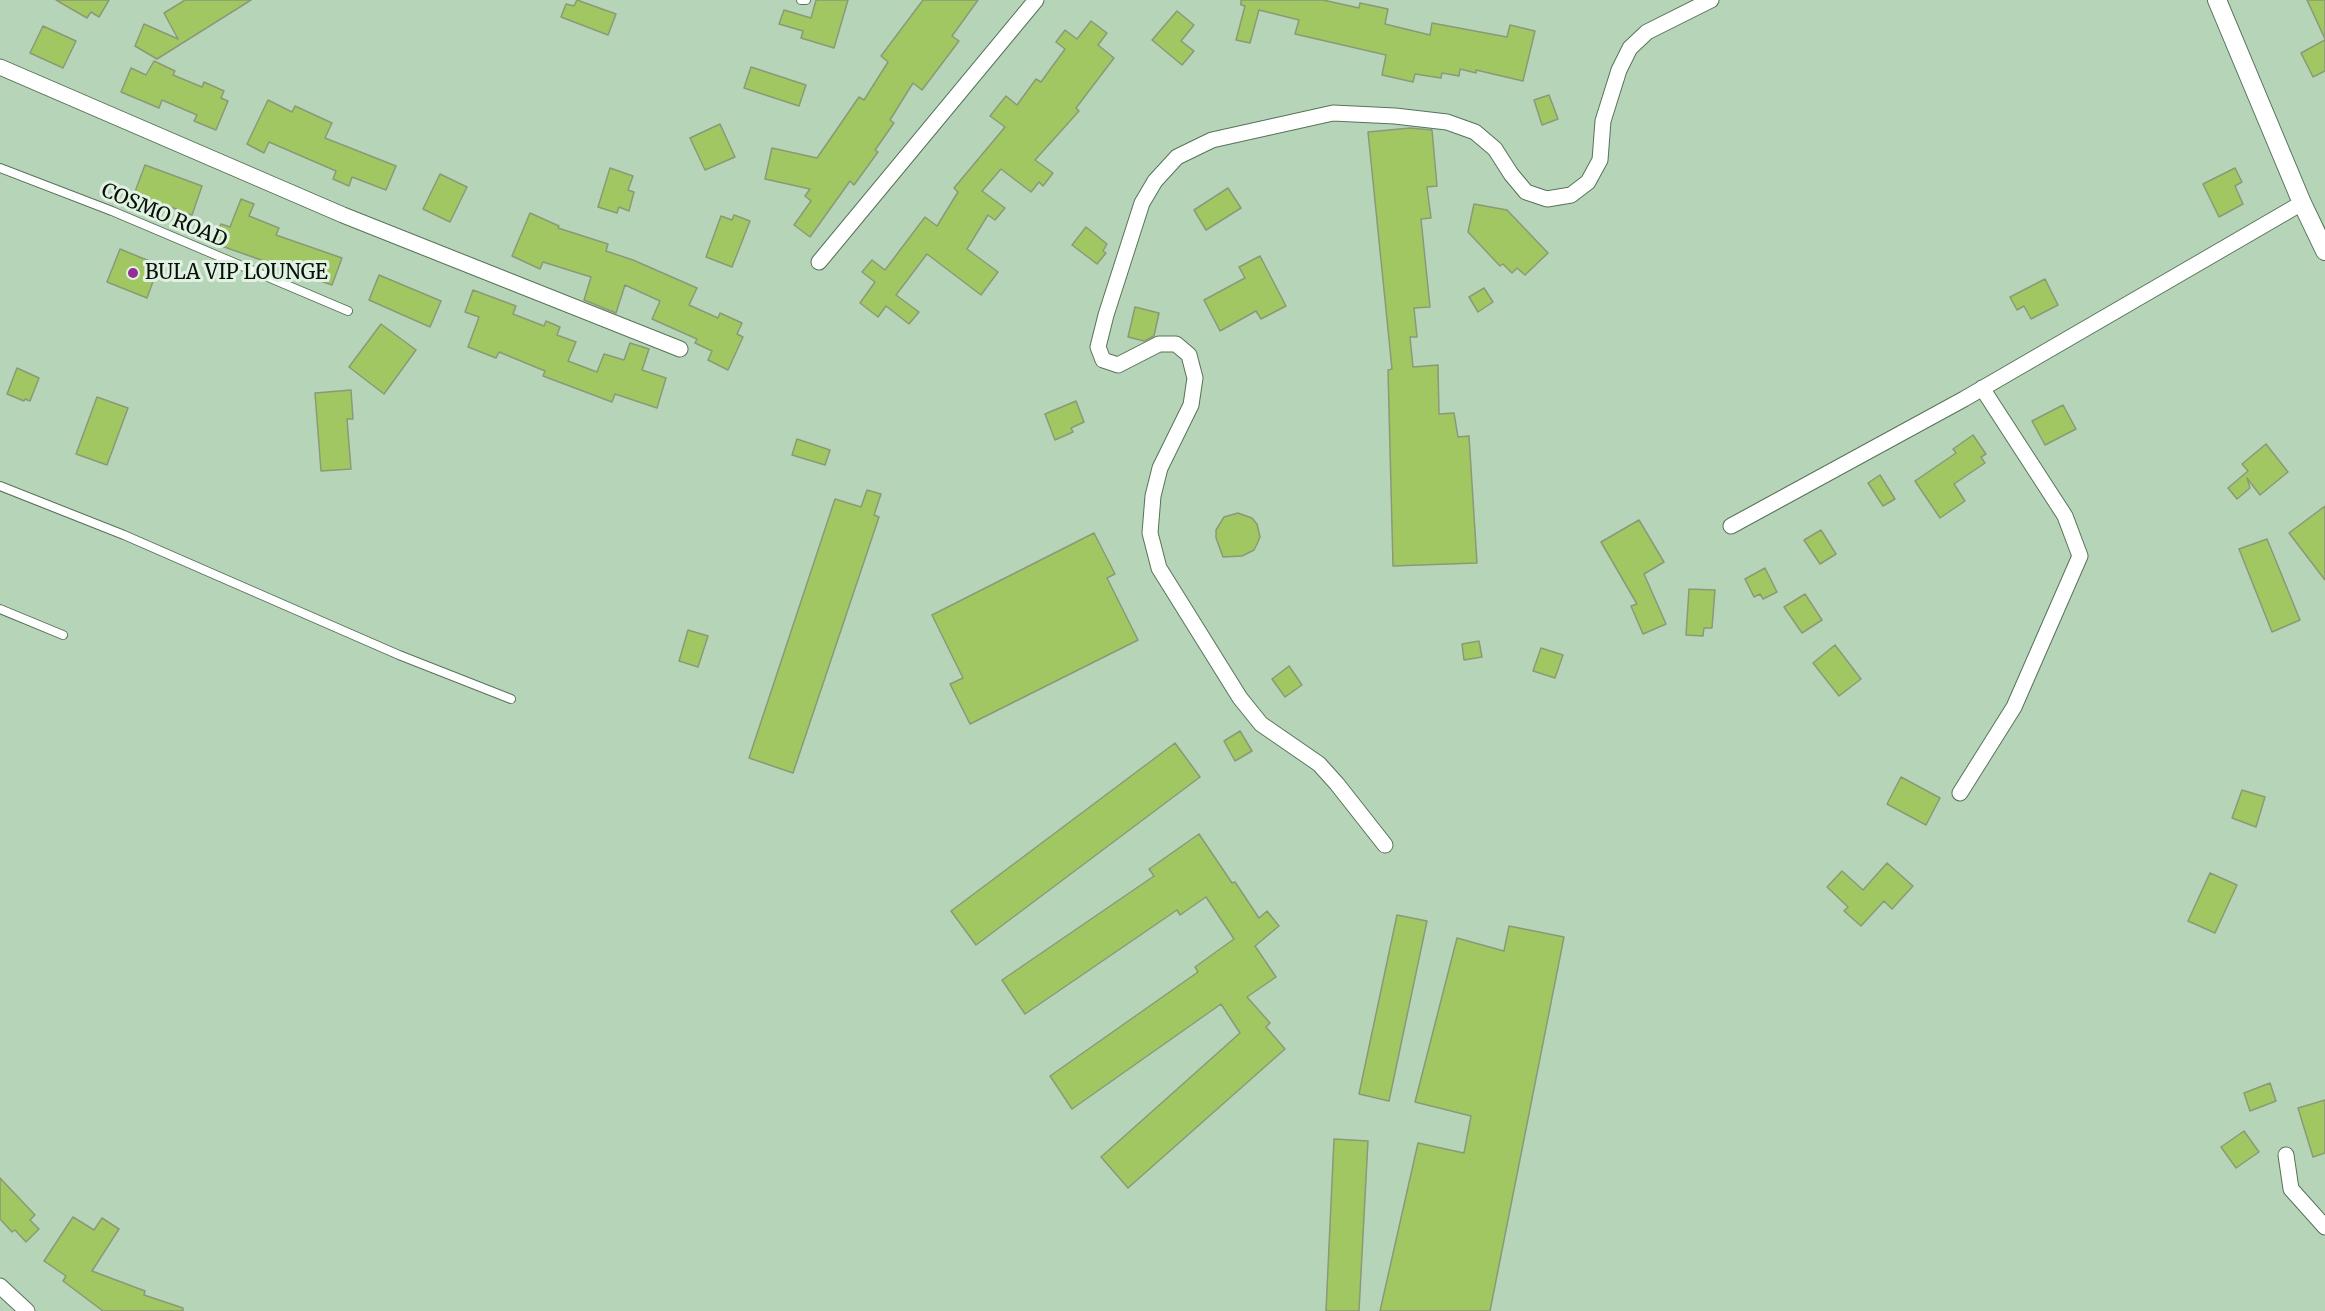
<!DOCTYPE html>
<html>
<head>
<meta charset="utf-8">
<style>
  body { margin:0 }
  canvas { display:block; background:#b6d5b8 }
</style>
</head>
<body>
<canvas width="2325" height="1311"></canvas>
<script>
const context = document.querySelector('canvas').getContext('2d');
context.lineJoin = 'round';
function fillPath(path, color) { context.fillStyle = color; context.fill(path, 'evenodd'); }
const shape = rows => new Path2D(rows.map(r => 'M' + r).join(''));
function strokePath(path, color, width, dash) { context.strokeStyle = color; context.lineWidth = width; context.lineCap = dash ? 'butt' : 'round'; context.setLineDash(dash || []); context.stroke(path); }
function label(font, color, halo, rows, align = 'center') {
  context.font = font + ' Merriweather,serif'; context.lineWidth = 6; context.setLineDash([]); context.textBaseline = 'middle'; context.strokeStyle = halo; context.fillStyle = color; for (const [text, x, y, turn = 0] of rows) {
    context.save(); context.translate(x, y); context.rotate((+turn || 0) * Math.PI / 180); context.textAlign = isNaN(turn) ? turn : align; if (halo) context.strokeText(text, 0, 0); context.fillText(text, 0, 0); context.restore();
  }
}
const building = shape([
  [56,0,109,0,99,17,91,12,87,18,56,0],
  [185,0,251,0,157,59,135,46,144,24,178,39,164,13,185,0],
  [577,0,616,14,608,35,561,17,566,4,574,6,577,0],
  [816,0,848,0,834,48,801,38,803,31,779,24,784,10,811,18,816,0],
  [923,0,978,0,952,36,959,41,922,90,913,83,890,120,894,123,875,150,878,152,854,185,850,181,810,237,794,225,811,201,805,196,810,189,765,179,772,148,817,158,859,97,864,100,888,62,881,56,923,0],
  [1241,0,1323,0,1359,8,1360,3,1388,9,1385,24,1430,35,1432,23,1507,37,1510,25,1535,31,1523,81,1476,70,1476,73,1460,69,1459,76,1442,73,1441,78,1415,74,1413,82,1382,75,1386,55,1295,34,1299,20,1259,10,1250,43,1236,40,1245,6,1241,5,1241,0],
  [2307,0,2325,0,2325,39,2307,0],
  [1177,11,1194,25,1181,41,1194,51,1182,65,1152,40,1177,11],
  [1091,21,1107,33,1098,45,1114,58,1076,108,1079,111,1035,160,1053,173,1043,186,1039,182,1031,192,1001,169,982,191,1005,208,995,220,988,215,967,249,998,272,981,295,927,254,896,295,919,312,909,324,886,306,878,317,860,303,875,282,862,272,872,260,885,270,925,217,937,226,958,192,954,188,1005,127,990,116,1006,96,1017,105,1036,79,1041,82,1065,49,1056,42,1065,30,1077,39,1091,21],
  [43,26,76,41,63,68,30,53,43,26],
  [2325,40,2325,71,2313,77,2301,53,2325,40],
  [154,61,175,71,173,75,202,87,204,82,224,91,221,98,228,101,216,130,194,121,197,115,162,100,159,108,121,92,131,68,146,75,154,61],
  [751,67,806,85,799,106,744,88,751,67],
  [1549,95,1558,119,1542,125,1534,100,1549,95],
  [268,100,292,112,295,106,332,123,325,138,396,166,386,190,352,177,349,186,333,179,336,171,269,142,264,153,247,144,268,100],
  [720,124,735,157,705,170,690,138,720,124],
  [1410,128,1432,130,1437,186,1427,187,1431,218,1421,219,1430,307,1414,308,1417,337,1410,337,1413,367,1438,365,1439,414,1454,413,1458,437,1469,436,1477,563,1393,566,1388,370,1392,369,1368,132,1410,128],
  [145,165,202,186,192,215,163,204,159,215,130,205,145,165],
  [610,168,633,176,628,190,634,192,629,211,619,207,617,213,598,207,610,168],
  [2235,168,2242,182,2235,186,2243,204,2219,217,2203,184,2235,168],
  [440,174,467,187,450,222,423,209,440,174],
  [1228,188,1241,208,1206,230,1194,210,1228,188],
  [241,199,254,204,249,216,279,228,276,235,342,258,332,285,213,243,221,224,230,227,241,199],
  [1474,204,1507,210,1548,253,1525,275,1517,268,1512,273,1503,264,1500,266,1468,232,1474,204],
  [530,213,559,226,558,228,608,244,606,251,633,260,697,288,689,305,718,318,720,313,742,323,737,334,743,337,728,370,708,360,712,351,695,343,697,339,652,319,660,301,625,285,616,313,584,300,591,277,543,262,540,269,512,256,530,213],
  [734,215,750,221,732,267,706,257,721,216,732,220,734,215],
  [1086,227,1107,244,1103,251,1106,253,1097,264,1072,245,1086,227],
  [120,249,159,265,147,298,107,282,120,249],
  [1260,256,1286,306,1261,319,1256,311,1220,331,1204,300,1245,278,1239,267,1260,256],
  [379,275,441,301,430,327,369,300,379,275],
  [2045,279,2058,305,2031,319,2024,306,2017,310,2010,297,2045,279],
  [1484,288,1493,302,1478,312,1469,297,1484,288],
  [473,290,516,306,513,314,544,326,546,321,560,327,557,335,576,342,568,361,597,372,604,354,624,360,630,343,649,349,642,370,666,378,657,408,615,394,612,402,543,376,545,371,499,352,496,358,468,347,479,317,465,312,473,290],
  [1135,307,1159,313,1154,336,1144,341,1128,337,1135,307],
  [381,324,416,350,384,394,349,367,381,324],
  [17,368,39,378,30,401,25,399,24,401,7,394,17,368],
  [351,390,353,419,347,419,351,469,321,471,315,393,351,390],
  [97,397,128,408,107,465,76,454,97,397],
  [1076,401,1084,422,1071,428,1073,432,1055,440,1045,414,1076,401],
  [2063,405,2076,429,2045,445,2032,421,2063,405],
  [1973,435,1986,454,1981,457,1985,463,1954,484,1965,501,1940,518,1915,481,1956,453,1953,449,1973,435],
  [797,439,830,450,825,465,792,455,797,439],
  [2266,444,2288,472,2260,495,2247,478,2250,488,2237,499,2228,488,2248,471,2242,464,2266,444],
  [1880,475,1895,499,1883,506,1868,483,1880,475],
  [867,490,881,494,874,515,879,517,793,773,749,758,835,499,861,507,867,490],
  [2325,506,2325,580,2289,533,2325,506],
  [1238,513,1252,518,1257,524,1260,537,1257,544,1254,550,1242,556,1223,557,1216,538,1216,530,1224,517,1238,513],
  [1639,520,1664,562,1644,574,1666,624,1643,634,1631,606,1637,604,1601,542,1639,520],
  [1821,530,1836,554,1820,564,1804,540,1821,530],
  [1094,533,1115,574,1107,578,1138,640,970,724,950,684,963,678,932,615,1094,533],
  [2267,539,2300,620,2272,632,2239,549,2267,539],
  [1765,568,1777,592,1763,599,1760,594,1754,597,1745,579,1765,568],
  [1689,589,1715,590,1712,628,1704,628,1703,636,1686,635,1689,589],
  [1805,594,1822,620,1802,633,1784,607,1805,594],
  [688,630,708,636,698,667,679,661,688,630],
  [1479,641,1482,657,1464,660,1462,644,1479,641],
  [1835,645,1861,679,1839,696,1813,663,1835,645],
  [1541,648,1563,655,1555,678,1533,671,1541,648],
  [1289,666,1302,685,1285,697,1272,679,1289,666],
  [1240,731,1252,751,1235,761,1224,741,1240,731],
  [1175,743,1200,777,976,945,951,911,1175,743],
  [1901,777,1940,798,1926,825,1887,804,1901,777],
  [2242,790,2265,797,2256,827,2232,818,2242,790],
  [1199,834,1232,883,1235,882,1259,918,1267,911,1279,926,1255,946,1276,977,1247,997,1270,1023,1266,1027,1285,1049,1128,1188,1101,1157,1240,1033,1221,1004,1072,1109,1050,1076,1198,972,1195,967,1234,939,1206,897,1180,915,1177,910,1025,1014,1002,980,1154,876,1149,869,1199,834],
  [1887,863,1913,886,1892,909,1884,901,1861,926,1844,911,1848,907,1827,887,1842,871,1863,890,1887,863],
  [2210,873,2237,885,2215,933,2188,921,2210,873],
  [1397,915,1427,921,1389,1101,1359,1094,1397,915],
  [1509,926,1564,937,1490,1311,1380,1311,1418,1143,1464,1153,1471,1116,1415,1102,1457,938,1504,951,1509,926],
  [2270,1083,2276,1101,2250,1111,2244,1093,2270,1083],
  [2325,1100,2325,1153,2313,1157,2298,1108,2325,1100],
  [2244,1131,2259,1152,2236,1168,2221,1147,2244,1131],
  [1334,1139,1368,1141,1359,1311,1326,1311,1334,1139],
  [0,1178,35,1215,30,1220,39,1229,26,1242,15,1230,12,1232,0,1219,0,1178],
  [73,1217,94,1230,102,1218,119,1229,92,1271,145,1291,144,1295,183,1308,183,1311,103,1311,63,1281,66,1276,44,1261,73,1217]
]);
fillPath(building, '#a1c763');
strokePath(building, '#8b9977', 1.5);
const service = shape([
  [801,0,806,0],
  [0,168,112,211,348,311],
  [0,486,124,535,399,655,511,699],
  [0,609,63,635]
]);
const minor = shape([
  [0,67,343,215,680,349],
  [819,262,1036,0],
  [1731,526,1964,399,2302,203],
  [1960,793,2014,707,2080,556,2065,516,1982,388],
  [1385,845,1337,784,1319,764,1261,724,1240,698,1159,568,1150,533,1153,496,1160,468,1191,405,1195,378,1189,355,1176,344,1159,344,1118,365,1103,360,1098,347,1106,315,1142,203,1155,181,1177,157,1212,140,1333,113,1395,116,1447,122,1475,132,1495,149,1511,174,1526,192,1547,199,1571,195,1588,182,1600,160,1603,121,1619,70,1630,48,1647,32,1711,0],
  [2286,1155,2291,1189,2325,1227],
  [0,1286,27,1311]
]);
const tertiary = shape([
  [2217,0,2302,203,2325,251]
]);
strokePath(service, '#577359', 10);
strokePath(minor, '#577359', 17);
strokePath(tertiary, '#577359', 20);
strokePath(service, '#fff', 8);
strokePath(minor, '#fff', 15);
strokePath(tertiary, '#fff', 18);
for (const [x, y, r, color] of [
  [133,273,6,"#933096"]
]) { const dot = new Path2D(); dot.arc(x, y, r, 0, 2 * Math.PI); context.fillStyle = color; context.fill(dot); strokePath(dot, '#e1f1e2', 2); }
label('20px', '#061007', '#e1f1e2', [
  ["COSMO ROAD",164,216,23]
]);
label('20px', '#061007', '#e1f1e2', [
  ["BULA VIP LOUNGE",145,273]
], 'left');
</script>
</body>
</html>
